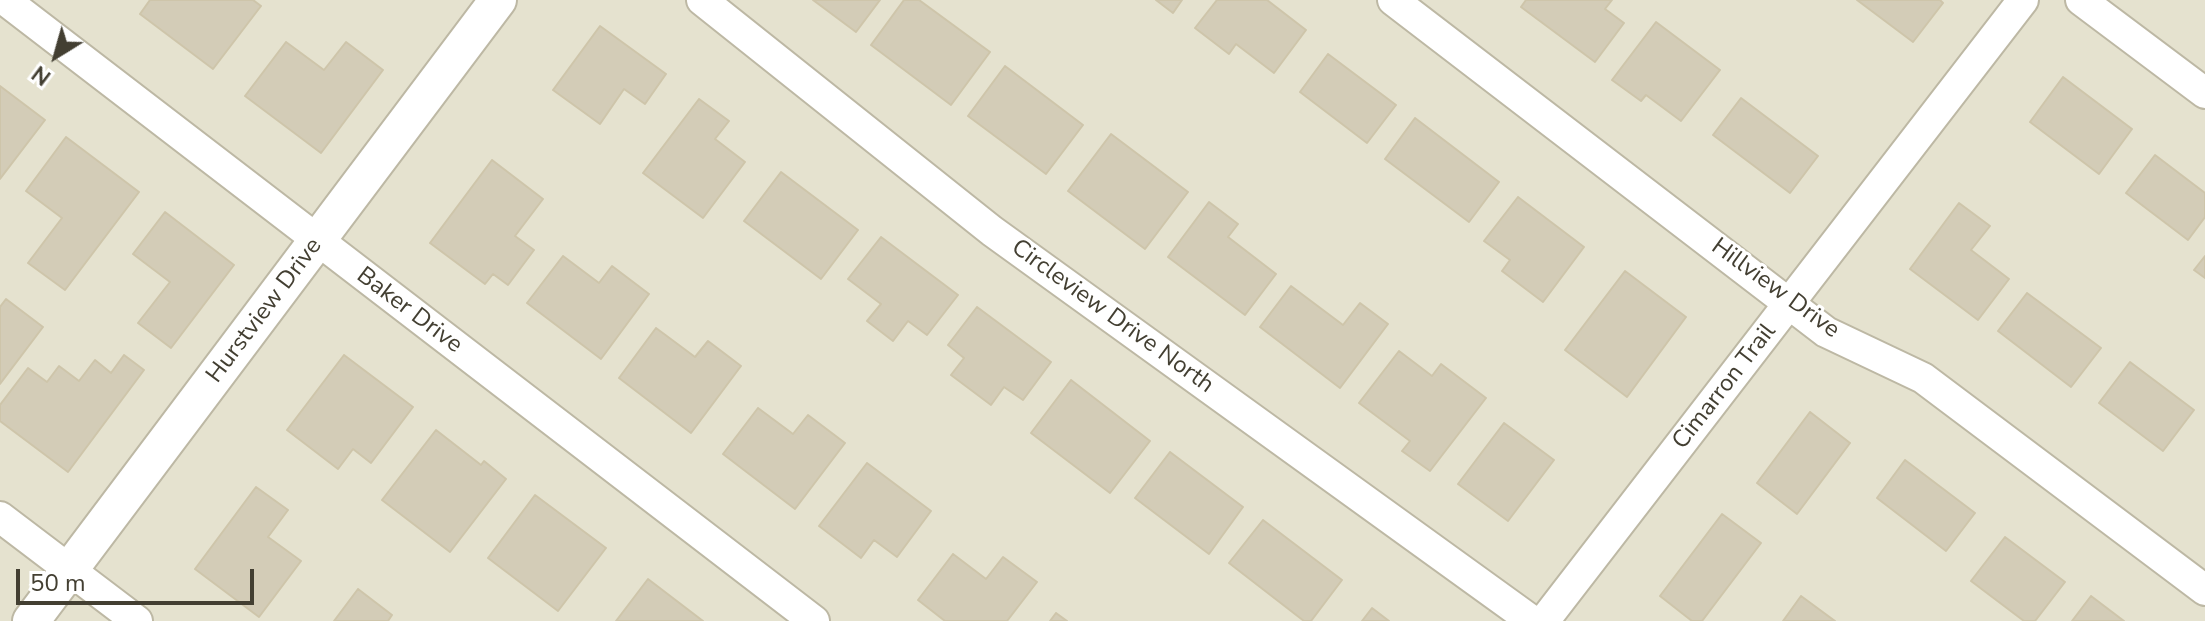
<!DOCTYPE html>
<html>
<head>
<meta charset="utf-8">
<style>
  body { margin:0 }
  #map { position:relative; width:2205px; height:621px; overflow:hidden; background:#f1efe1; font-family:"Nunito Sans",sans-serif }
  canvas { display:block }
  .north { position:absolute; left:16px; top:16px; width:80px; height:80px; -webkit-text-stroke:6px #fff; paint-order:stroke; rotate:217deg; font-size:22px; font-weight:700; line-height:32px; text-align:center; color:#433f32 }
  .north::after { content:''; display:block; margin:auto; width:28px; height:36px; background:#433f32; clip-path:polygon(50% 0,100% 100%,50% 72%,0 100%) }
  .scale { position:absolute; left:16px; top:569px; width:238px; height:36px; box-sizing:border-box; border:4px solid #433f32; border-top:0; padding-left:10px; font-size:24px; line-height:28px; white-space:nowrap; color:#433f32; -webkit-text-stroke:6px #fff; paint-order:stroke }
</style>
</head>
<body>
<div id="map">
<canvas width="2205" height="621"></canvas>
<div class="north">N</div>
<div class="scale">50 m</div>
</div>
<script>
const context = document.querySelector('canvas').getContext('2d');
context.lineJoin = 'round';
function fillPath(path, color) { context.fillStyle = color; context.fill(path, 'evenodd'); }
const shape = rows => new Path2D(rows.map(r => 'M' + r).join(''));
function strokePath(path, color, width, dash) { context.strokeStyle = color; context.lineWidth = width; context.lineCap = dash ? 'butt' : 'round'; context.setLineDash(dash || []); context.stroke(path); }
function label(font, color, halo, rows, align = 'center') {
  context.font = font + ' "Nunito Sans",sans-serif'; context.lineWidth = 6; context.setLineDash([]); context.textBaseline = 'middle'; context.strokeStyle = halo; context.fillStyle = color; for (const [text, x, y, turn = 0] of rows) {
    context.save(); context.translate(x, y); context.rotate((+turn || 0) * Math.PI / 180); context.textAlign = isNaN(turn) ? turn : align; if (halo) context.strokeText(text, 0, 0); context.fillText(text, 0, 0); context.restore();
  }
}
fillPath(shape([
  [0,0,2205,0,2205,621,0,621]
]), '#e5e2cf');
const building = shape([
  [150,0,253,0,261,6,213,69,140,14,150,0],
  [813,0,880,0,856,32,813,0],
  [904,0,919,0,990,52,951,105,871,45,904,0],
  [1156,0,1182,0,1173,13,1156,0],
  [1217,0,1267,0,1306,30,1274,73,1236,44,1229,54,1195,28,1217,0],
  [1526,0,1612,0,1605,9,1624,23,1595,62,1521,7,1526,0],
  [1857,0,1940,0,1943,3,1913,42,1857,0],
  [1656,22,1720,70,1681,121,1646,95,1641,101,1612,80,1656,22],
  [600,26,666,74,645,104,624,89,600,124,553,90,600,26],
  [286,42,324,70,346,42,383,70,321,153,245,96,286,42],
  [1328,54,1396,105,1367,143,1300,92,1328,54],
  [1005,66,1083,125,1046,174,968,116,1005,66],
  [2063,77,2132,129,2099,174,2030,122,2063,77],
  [0,86,45,120,0,179,0,86],
  [1741,98,1818,156,1790,193,1713,135,1741,98],
  [699,99,729,121,715,139,745,162,703,218,643,173,699,99],
  [1415,118,1499,182,1469,222,1385,159,1415,118],
  [1111,134,1188,192,1145,249,1068,191,1111,134],
  [66,137,139,192,65,290,28,263,62,218,26,191,66,137],
  [2155,155,2205,193,2205,217,2188,240,2126,193,2155,155],
  [492,160,543,199,515,236,534,250,508,285,493,274,485,284,430,243,492,160],
  [781,172,858,230,821,279,744,221,781,172],
  [1518,197,1584,247,1543,302,1502,271,1510,260,1484,241,1518,197],
  [1209,202,1238,224,1228,237,1276,274,1245,315,1168,257,1209,202],
  [1959,203,1990,226,1971,250,2009,279,1978,320,1910,269,1959,203],
  [165,212,234,265,171,348,138,323,170,282,133,254,165,212],
  [881,237,958,295,927,335,908,321,893,341,867,321,881,304,848,279,881,237],
  [563,256,599,283,612,266,649,294,601,359,527,303,563,256],
  [2205,256,2205,278,2194,270,2205,256],
  [1625,271,1686,317,1627,397,1565,350,1625,271],
  [1291,286,1343,325,1360,303,1388,324,1340,388,1260,327,1291,286],
  [2027,293,2101,348,2071,387,1998,331,2027,293],
  [6,299,43,327,0,384,0,307,6,299],
  [977,307,1051,362,1023,400,1004,387,991,405,951,375,964,358,948,345,977,307],
  [656,328,695,357,708,341,741,366,691,433,619,378,656,328],
  [1399,351,1432,376,1441,364,1486,398,1430,471,1402,451,1410,441,1359,403,1399,351],
  [124,355,144,370,68,472,0,421,0,405,28,368,47,382,59,366,79,381,95,360,111,373,124,355],
  [344,355,413,407,371,463,353,449,338,469,287,430,344,355],
  [2130,362,2194,410,2163,451,2099,403,2130,362],
  [1071,380,1150,441,1110,493,1031,433,1071,380],
  [758,408,793,434,808,415,845,443,795,509,723,454,758,408],
  [1810,412,1850,443,1797,514,1757,483,1810,412],
  [1504,423,1554,460,1508,521,1458,484,1504,423],
  [436,430,481,465,484,461,506,479,450,552,382,500,436,430],
  [1170,452,1243,507,1209,554,1135,498,1170,452],
  [1905,460,1975,513,1946,551,1877,498,1905,460],
  [867,463,931,511,897,557,874,540,861,558,819,526,867,463],
  [256,487,288,510,268,537,301,561,259,617,195,569,256,487],
  [535,495,606,548,558,611,488,558,535,495],
  [1722,514,1761,543,1702,621,1692,621,1660,596,1722,514],
  [1263,520,1342,580,1311,621,1304,621,1229,563,1263,520],
  [2005,537,2065,582,2035,621,2024,621,1971,581,2005,537],
  [953,554,986,579,1003,557,1037,582,1007,621,945,621,918,600,953,554],
  [648,579,703,621,616,621,648,579],
  [358,589,392,615,388,621,334,621,358,589],
  [1801,596,1835,621,1783,621,1801,596],
  [2091,596,2124,621,2072,621,2091,596],
  [1372,608,1389,621,1362,621,1372,608],
  [1056,613,1067,621,1050,621,1056,613]
]);
fillPath(building, '#d3ccb7');
strokePath(building, '#cec5aa', 2);
const minor = shape([
  [5,0,814,621],
  [702,0,992,231,1532,621],
  [1393,0,1826,332,1923,378,2205,590],
  [2081,0,2205,93],
  [0,517,137,621],
  [1544,621,2023,0]
]);
const tertiary = shape([
  [31,621,498,0]
]);
strokePath(minor, '#bdb8a4', 34);
strokePath(tertiary, '#bdb8a4', 40);
strokePath(minor, '#fff', 30);
strokePath(tertiary, '#fff', 36);
label('24px', '#433f32', '#fff', [
  ["Hillview Drive",1775,289,36],
  ["Hurstview Drive",265,311,-53],
  ["Baker Drive",409,311,37],
  ["Circleview Drive North",1112,317,36],
  ["Cimarron Trail",1725,387,-52]
]);
</script>
</body>
</html>
